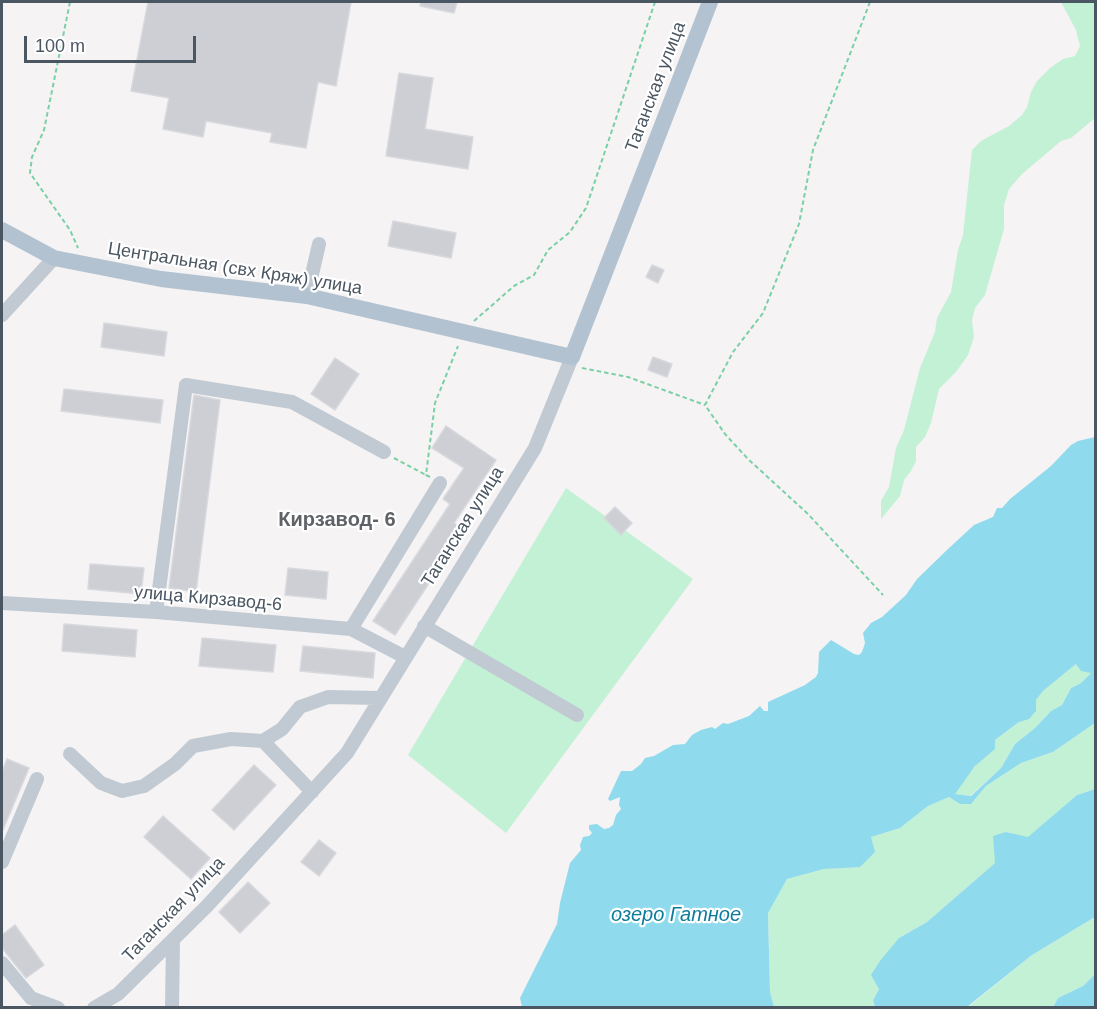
<!DOCTYPE html>
<html>
<head>
<meta charset="utf-8">
<style>
  body { margin:0 }
  #map { position:relative; width:1097px; height:1009px; overflow:hidden; background:#f5f3f3; font-family:Arial,sans-serif }
  canvas { display:block }
  .frame { position:absolute; inset:0; border:3px solid #4a5661; pointer-events:none }
  .scale { position:absolute; left:24px; top:36px; width:172px; height:27px; box-sizing:border-box; border:3px solid #4a5661; border-top:0; padding-left:8px; font-size:18px; line-height:21px; white-space:nowrap; color:#4a5661; -webkit-text-stroke:4px #fff; paint-order:stroke }
</style>
</head>
<body>
<div id="map">
<canvas width="1097" height="1009"></canvas>
<div class="frame"></div>
<div class="scale">100 m</div>
</div>
<script>
const context = document.querySelector('canvas').getContext('2d');
context.lineJoin = 'round';
function fillPath(path, color) { context.fillStyle = color; context.fill(path, 'evenodd'); }
const shape = rows => new Path2D(rows.map(r => 'M' + r).join(''));
function strokePath(path, color, width, dash) { context.strokeStyle = color; context.lineWidth = width; context.lineCap = dash ? 'butt' : 'round'; context.setLineDash(dash || []); context.stroke(path); }
function label(font, color, halo, rows, align = 'center') {
  context.font = font + ' Arial,sans-serif'; context.lineWidth = 4.5; context.setLineDash([]); context.textBaseline = 'middle'; context.strokeStyle = halo; context.fillStyle = color; for (const [text, x, y, turn = 0] of rows) {
    context.save(); context.translate(x, y); context.rotate((+turn || 0) * Math.PI / 180); context.textAlign = isNaN(turn) ? turn : align; if (halo) context.strokeText(text, 0, 0); context.fillText(text, 0, 0); context.restore();
  }
}
fillPath(shape([
  [1061,2,1095,2,1095,118,1071,138,1061,141,1022,174,1009,189,1004,205,1004,229,985,295,975,308,972,320,974,337,968,355,956,372,939,389,931,423,925,437,916,447,916,461,911,471,904,480,900,496,881,519,881,501,889,487,896,448,904,430,920,368,935,332,937,318,951,292,958,250,963,235,972,150,981,141,1009,126,1022,115,1027,107,1031,92,1037,81,1050,68,1063,59,1075,56,1080,46,1076,30],
  [566,488,693,579,506,833,408,755],
  [1076,664,1091,673,1081,683,1071,688,1062,705,1051,711,1035,728,1015,744,1001,768,970,796,954,794,995,740,1019,722,1043,691],
  [1095,723,1095,789,1077,795,1028,838,1007,832,995,863,927,922,899,938,879,989,873,999,875,1007,774,1007,770,992,768,912,787,879,824,869,860,866,871,837,900,828,928,806,949,797,960,804,971,804,986,786,1021,763,1053,752],
  [1095,917,1095,974,1083,986,1058,998,1053,1007,967,1008,1032,955]
]), '#c3f1d5');
fillPath(shape([
  [1095,437,1095,723,1053,752,1021,763,986,786,971,804,960,804,949,797,928,806,900,828,871,837,875,852,860,867,824,869,787,879,768,913,770,992,774,1007,522,1007,520,998,557,924,560,903,570,863,581,850,580,845,583,837,589,836,592,833,589,829,589,825,597,824,604,829,609,828,613,825,616,815,621,809,619,805,620,797,610,801,608,799,621,771,632,771,641,764,645,758,654,756,673,745,685,744,692,735,701,730,712,727,715,729,723,723,728,724,749,716,760,706,764,711,768,711,768,702,805,685,816,677,818,673,819,652,831,640,854,654,859,655,862,652,865,643,863,633,871,623,882,617,906,595,917,579,948,549,974,525,993,517,997,508,1002,508,1010,499,1051,466,1071,445,1078,441],
  [1076,664,1081,671,1091,673,1081,683,1071,688,1062,705,1051,711,1035,728,1015,744,1001,768,971,796,955,794,975,766,995,749,995,740,1019,722,1029,719,1036,711,1036,700,1043,691],
  [1095,789,1095,917,1032,955,967,1007,875,1007,873,1000,879,989,871,975,880,961,899,938,927,922,995,863,993,836,1006,832,1028,837,1077,795],
  [1095,974,1095,1007,1053,1007,1058,998,1083,986]
]), '#90daee');
const building = shape([
  [148,2,351,2,336,86,318,82,306,148,270,142,272,133,206,121,203,137,163,129,169,98,131,91,148,2],
  [421,2,457,2,454,13,420,6,421,2],
  [399,73,433,78,425,129,473,137,468,169,386,156,399,73],
  [393,221,456,233,451,258,388,246,393,221],
  [652,265,664,270,658,283,646,277,652,265],
  [104,323,167,332,164,356,101,347,104,323],
  [653,357,672,364,667,377,648,370,653,357],
  [335,358,359,374,335,410,311,394,335,358],
  [64,389,163,400,160,423,61,411,64,389],
  [194,395,220,400,196,592,169,588,194,395],
  [446,426,496,460,454,523,464,530,395,635,373,621,450,504,443,499,464,468,432,448,446,426],
  [615,507,632,523,621,535,604,518,615,507],
  [90,564,144,568,141,594,88,589,90,564],
  [288,568,328,572,326,599,285,595,288,568],
  [64,624,137,630,135,657,62,651,64,624],
  [202,638,276,645,273,672,199,666,202,638],
  [303,646,375,653,373,678,300,671,303,646],
  [7,759,29,768,2,832,2,772,7,759],
  [254,765,276,785,234,830,212,810,254,765],
  [163,816,210,858,191,879,144,837,163,816],
  [319,840,336,853,319,876,301,862,319,840],
  [248,882,270,903,240,933,219,912,248,882],
  [15,925,44,965,26,978,2,948,2,935,15,925]
]);
fillPath(building, '#cdcfd5');
strokePath(building, '#d7d9de', 1.5);
strokePath(shape([
  [70,2,44,130,32,157,30,173,70,230,78,248],
  [870,2,813,150,799,224,763,313,733,352,705,405,725,434,748,459,808,514,883,595],
  [474,321,514,286,534,275,548,250,570,232,586,208,655,2],
  [582,368,628,377,705,405],
  [394,458,426,475],
  [430,477,426,475,435,403,458,346]
]), '#7ad0a6', 2, [4.5, 3]);
strokePath(shape([
  [307,296,319,244],
  [2,315,54,258],
  [2,603,156,612,351,629,405,657],
  [156,612,186,385,292,402,384,452],
  [424,626,577,715],
  [351,629,440,483],
  [263,741,312,792],
  [70,754,101,783,122,791,144,786,175,764,193,746,231,739,263,741,282,729,300,707,328,697,380,698],
  [2,862,37,779],
  [2,963,31,998,58,1008],
  [94,1008,118,994,207,906,347,753,535,448,572,357],
  [172,1008,173,940]
]), '#c1cad2', 14);
strokePath(shape([
  [2,230,54,258,161,279,307,296,572,357,710,2]
]), '#b3c2d1', 16);
label('18px', '#4a5661', '#fff', [
  ["Таганская улица",656,87,-69],
  ["Центральная (свх Кряж) улица",235,269,9],
  ["Таганская улица",463,527,-58],
  ["улица Кирзавод-6",208,599,5],
  ["Таганская улица",174,910,-46]
]);
label('bold 20px', '#5f6368', '#fff', [
  ["Кирзавод- 6",337,520]
]);
label('italic 20px', '#0c7c9b', '#fff', [
  ["озеро Гатное",676,915]
]);
</script>
</body>
</html>
